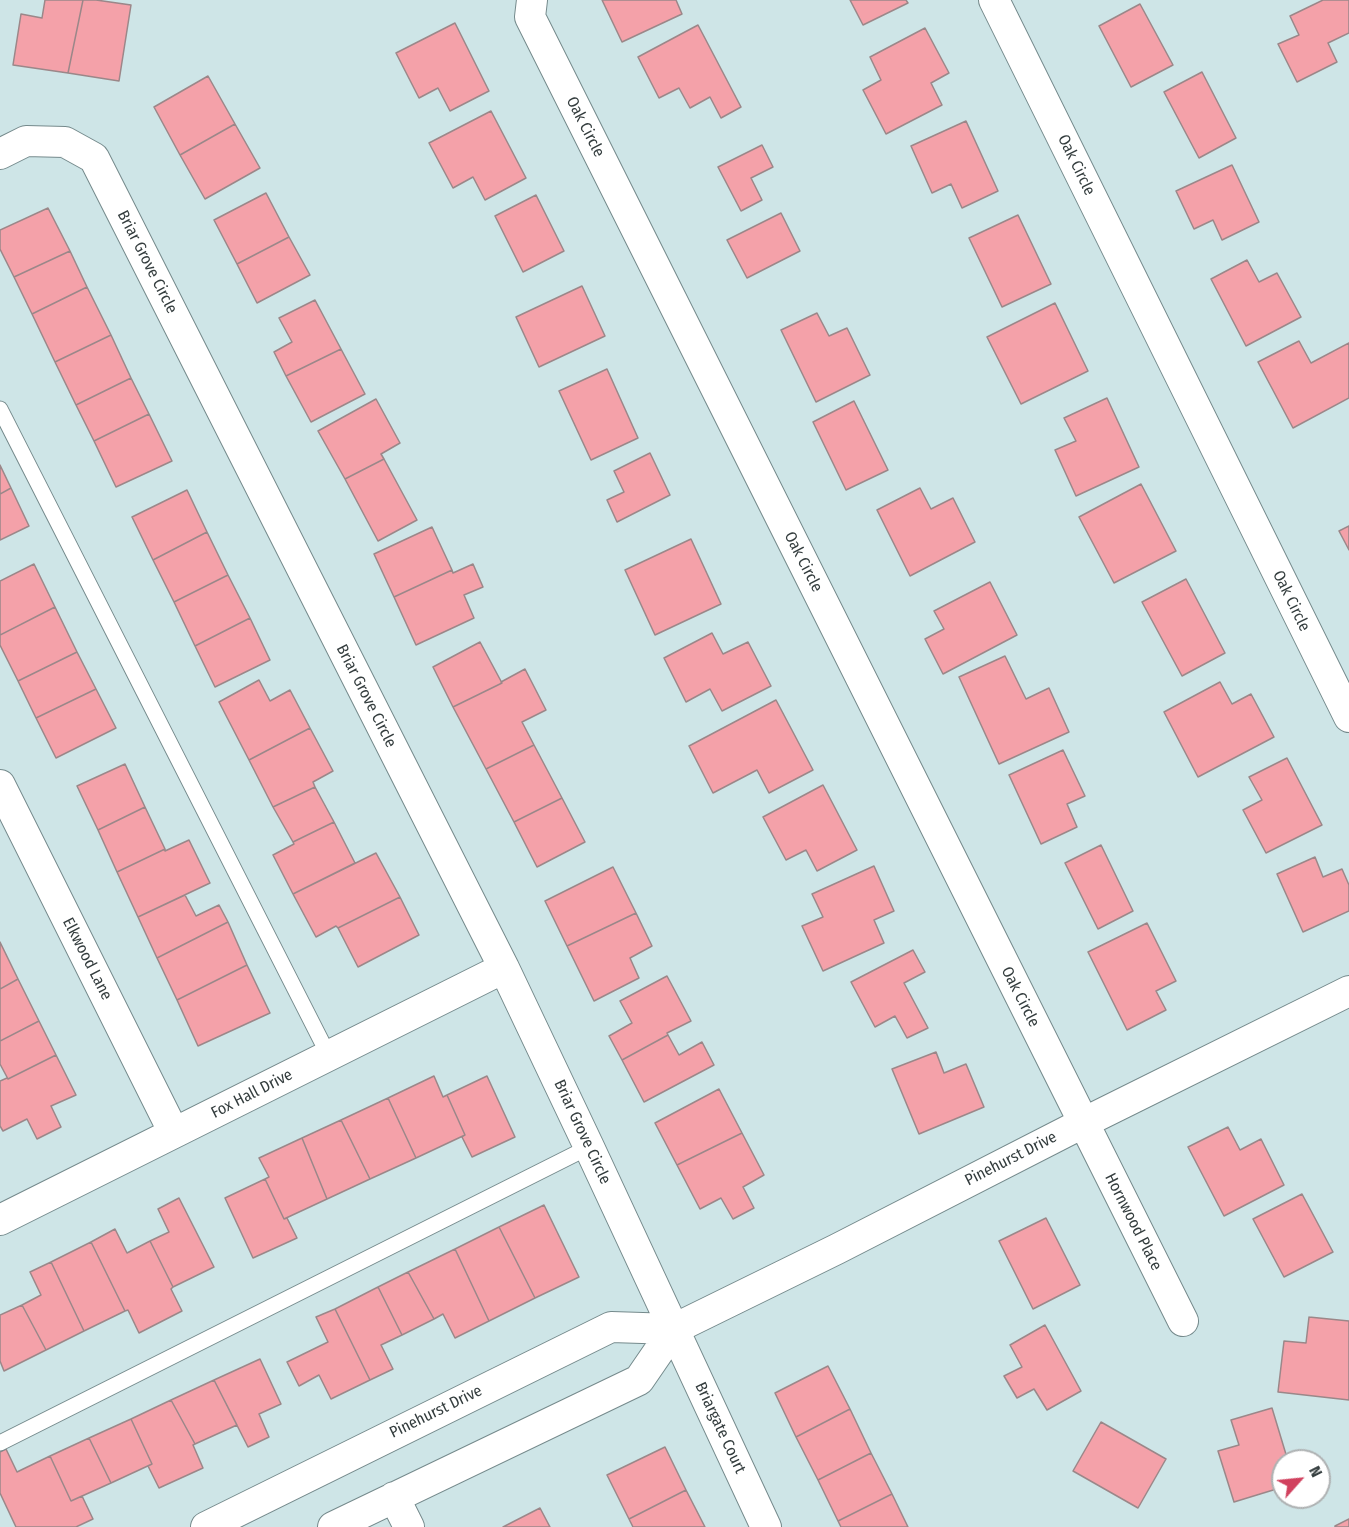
<!DOCTYPE html>
<html>
<head>
<meta charset="utf-8">
<style>
  body { margin:0 }
  #map { position:relative; width:1349px; height:1527px; overflow:hidden; background:#cee5e7; font-family:"Fira Sans Condensed",sans-serif }
  canvas { display:block }
  .north { position:absolute; left:1271px; top:1449px; width:60px; height:60px; box-sizing:border-box; background:#fff; border:2px solid #aeb1b2; border-radius:50%; rotate:63deg; font-size:16px; font-weight:700; line-height:24px; text-align:center; color:#343d3e }
  .north::after { content:''; display:block; margin:auto; width:21px; height:27px; background:#d1415e; clip-path:polygon(50% 0,100% 100%,50% 72%,0 100%) }
</style>
</head>
<body>
<div id="map">
<canvas width="1349" height="1527"></canvas>
<div class="north">N</div>
</div>
<script>
const context = document.querySelector('canvas').getContext('2d');
context.lineJoin = 'round';
function fillPath(path, color) { context.fillStyle = color; context.fill(path, 'evenodd'); }
const shape = rows => new Path2D(rows.map(r => 'M' + r).join(''));
function strokePath(path, color, width, dash) { context.strokeStyle = color; context.lineWidth = width; context.lineCap = dash ? 'butt' : 'round'; context.setLineDash(dash || []); context.stroke(path); }
function label(font, color, halo, rows, align = 'center') {
  context.font = font + ' "Fira Sans Condensed",sans-serif'; context.lineWidth = 6; context.setLineDash([]); context.textBaseline = 'middle'; context.strokeStyle = halo; context.fillStyle = color; for (const [text, x, y, turn = 0] of rows) {
    context.save(); context.translate(x, y); context.rotate((+turn || 0) * Math.PI / 180); context.textAlign = isNaN(turn) ? turn : align; if (halo) context.strokeText(text, 0, 0); context.fillText(text, 0, 0); context.restore();
  }
}
const building = shape([
  [45,0,83,0,68,73,13,65,21,14,42,18,45,0],
  [83,0,96,0,131,5,119,81,68,73,83,0],
  [602,0,676,0,682,14,622,42,602,0],
  [850,0,906,0,908,3,863,25,850,0],
  [1323,0,1349,0,1349,33,1328,43,1337,62,1297,82,1278,44,1299,35,1290,16,1323,0],
  [1140,4,1173,65,1131,87,1099,26,1140,4],
  [455,23,489,91,450,111,438,88,419,98,396,53,455,23],
  [698,25,741,107,721,118,710,97,690,108,679,88,659,98,638,57,698,25],
  [925,28,949,73,931,83,942,105,886,134,863,90,881,80,870,57,925,28],
  [1202,72,1236,138,1199,158,1164,92,1202,72],
  [208,76,235,124,180,155,154,107,208,76],
  [491,111,526,178,485,200,473,177,453,188,429,143,491,111],
  [966,121,998,191,962,208,951,184,932,193,911,146,966,121],
  [235,124,260,168,205,199,180,155,235,124],
  [762,145,773,167,751,178,762,200,741,211,718,167,762,145],
  [1232,165,1259,222,1222,240,1213,220,1194,229,1176,191,1232,165],
  [266,193,289,237,237,264,214,220,266,193],
  [536,195,564,251,523,272,495,216,536,195],
  [48,208,70,251,14,277,0,249,0,230,48,208],
  [781,213,800,251,747,278,727,240,781,213],
  [1018,215,1051,284,1002,307,969,238,1018,215],
  [289,237,310,275,257,303,237,264,289,237],
  [70,251,87,287,32,314,14,277,70,251],
  [1247,260,1259,282,1277,273,1301,317,1246,346,1211,279,1247,260],
  [582,286,605,336,539,367,516,317,582,286],
  [87,287,111,335,55,362,32,314,87,287],
  [315,300,341,349,286,376,274,352,292,342,279,318,315,300],
  [1055,303,1088,371,1021,404,987,337,1055,303],
  [817,313,829,336,847,328,870,375,816,402,781,330,817,313],
  [111,335,131,378,76,405,55,362,111,335],
  [1299,341,1311,363,1349,343,1349,398,1293,428,1258,362,1299,341],
  [341,349,365,394,311,422,286,376,341,349],
  [607,369,638,438,591,460,559,391,607,369],
  [131,378,149,414,94,441,76,405,131,378],
  [1107,398,1139,467,1076,496,1055,450,1076,441,1064,418,1107,398],
  [376,399,400,443,381,454,384,459,345,479,318,431,376,399],
  [854,401,888,470,846,490,813,422,854,401],
  [149,414,172,461,116,487,94,441,149,414],
  [650,453,670,495,617,522,607,500,624,492,614,471,650,453],
  [384,459,417,520,378,541,345,479,384,459],
  [0,465,11,488,0,494,0,465],
  [1141,484,1176,551,1114,583,1079,517,1141,484],
  [11,488,29,526,0,540,0,494,11,488],
  [920,488,931,509,953,498,975,542,910,576,877,510,920,488],
  [187,490,207,532,153,560,132,517,187,490],
  [1349,526,1349,550,1339,531,1349,526],
  [432,527,452,570,394,597,374,554,432,527],
  [207,532,228,575,174,602,153,560,207,532],
  [691,539,721,604,655,635,625,570,691,539],
  [34,564,55,607,0,635,0,581,34,564],
  [473,564,483,587,464,595,474,618,416,645,394,597,452,570,453,573,473,564],
  [228,575,250,618,195,646,174,602,228,575],
  [1186,579,1225,653,1182,676,1142,602,1186,579],
  [990,582,1017,635,943,674,925,639,944,629,934,611,990,582],
  [55,607,77,652,18,681,0,645,0,635,55,607],
  [250,618,270,660,215,687,195,646,250,618],
  [712,633,723,654,748,642,771,686,722,711,710,689,686,702,664,658,712,633],
  [480,642,502,683,453,707,433,667,480,642],
  [77,652,96,689,36,718,18,681,77,652],
  [1005,656,1026,699,1049,688,1069,732,999,764,959,677,1005,656],
  [525,669,546,710,522,722,534,745,486,769,453,707,502,683,501,682,525,669],
  [259,680,270,701,290,690,310,728,249,760,219,702,259,680],
  [1220,682,1232,704,1251,694,1274,737,1198,777,1164,712,1220,682],
  [96,689,116,728,56,758,36,718,96,689],
  [776,700,813,770,769,793,757,770,713,793,689,746,776,700],
  [310,728,333,771,313,782,315,787,273,807,249,760,310,728],
  [534,745,562,798,514,822,486,769,534,745],
  [1063,750,1085,796,1067,804,1077,827,1041,844,1009,775,1063,750],
  [1287,758,1322,825,1266,853,1243,810,1262,800,1249,777,1287,758],
  [125,764,145,807,98,830,77,786,125,764],
  [823,785,857,850,817,871,806,850,786,860,763,817,823,785],
  [315,787,334,822,293,842,273,807,315,787],
  [562,798,585,842,537,867,514,822,562,798],
  [145,807,165,849,117,872,98,830,145,807],
  [334,822,355,863,293,894,273,855,294,844,293,842,334,822],
  [189,840,210,883,138,917,117,872,165,849,165,851,189,840],
  [1101,845,1133,911,1098,929,1065,863,1101,845],
  [376,853,400,897,338,928,336,926,316,937,293,894,376,853],
  [1315,857,1323,877,1342,869,1349,885,1349,911,1303,932,1277,874,1315,857],
  [874,866,894,911,874,920,884,943,823,971,802,926,823,917,812,894,874,866],
  [613,867,636,913,567,946,545,901,613,867],
  [185,895,196,916,219,905,228,922,157,958,138,917,185,895],
  [400,897,419,935,358,967,338,928,400,897],
  [636,913,652,946,630,958,639,978,594,1001,567,946,636,913],
  [228,922,247,965,177,1000,157,958,228,922],
  [1147,923,1176,981,1156,991,1166,1010,1127,1030,1088,952,1147,923],
  [0,942,18,979,0,989,0,942],
  [913,950,925,972,904,983,928,1028,907,1038,895,1016,875,1027,851,982,913,950],
  [247,965,270,1013,198,1046,177,1000,247,965],
  [667,976,691,1021,667,1033,668,1035,622,1060,609,1036,632,1023,620,1001,667,976],
  [18,979,39,1021,0,1041,0,989,18,979],
  [39,1021,56,1055,8,1079,0,1064,0,1041,39,1021],
  [668,1035,679,1055,702,1042,714,1065,644,1102,622,1060,668,1035],
  [936,1052,944,1073,966,1064,984,1107,919,1134,892,1069,936,1052],
  [56,1055,76,1095,51,1106,61,1127,37,1139,27,1119,3,1131,0,1126,0,1081,7,1078,8,1079,56,1055],
  [434,1076,443,1097,447,1095,465,1135,416,1158,388,1098,434,1076],
  [487,1076,515,1137,472,1157,462,1137,465,1135,447,1095,487,1076],
  [719,1089,742,1133,677,1165,655,1123,719,1089],
  [388,1098,416,1158,370,1179,341,1120,388,1098],
  [341,1120,370,1179,327,1199,302,1138,341,1120],
  [1228,1127,1240,1150,1261,1139,1284,1185,1224,1216,1188,1147,1228,1127],
  [742,1133,764,1175,743,1187,754,1208,733,1219,721,1198,700,1209,677,1165,742,1133],
  [302,1138,327,1199,284,1219,265,1179,269,1177,259,1158,302,1138],
  [265,1179,284,1219,287,1218,297,1238,253,1258,225,1198,265,1179],
  [1302,1194,1333,1252,1284,1277,1253,1219,1302,1194],
  [179,1198,214,1267,173,1287,150,1241,169,1232,158,1209,179,1198],
  [544,1205,579,1277,535,1298,499,1227,544,1205],
  [1046,1218,1080,1285,1033,1309,999,1241,1046,1218],
  [499,1227,535,1298,489,1321,455,1249,499,1227],
  [115,1229,127,1253,150,1241,173,1287,171,1289,182,1311,139,1333,128,1310,125,1311,91,1242,115,1229],
  [91,1242,125,1311,84,1331,51,1262,91,1242],
  [455,1249,489,1321,455,1338,443,1314,434,1319,408,1272,455,1249],
  [51,1262,84,1331,46,1350,22,1305,41,1295,30,1272,51,1262],
  [408,1272,434,1319,402,1335,378,1287,408,1272],
  [378,1287,402,1335,381,1345,393,1369,370,1380,335,1309,378,1287],
  [22,1305,46,1350,4,1371,0,1361,0,1315,22,1305],
  [335,1309,370,1380,331,1399,319,1375,299,1386,287,1362,328,1342,316,1317,335,1309],
  [1309,1317,1349,1321,1349,1400,1278,1392,1284,1341,1306,1343,1309,1317],
  [1045,1325,1081,1391,1047,1410,1034,1389,1017,1398,1004,1376,1022,1367,1010,1345,1045,1325],
  [260,1359,281,1404,259,1414,269,1437,248,1447,214,1380,260,1359],
  [828,1366,850,1409,796,1437,775,1393,828,1366],
  [214,1380,237,1425,195,1444,171,1400,214,1380],
  [171,1400,195,1444,193,1445,203,1468,159,1488,148,1466,152,1464,131,1419,171,1400],
  [1272,1408,1288,1461,1283,1461,1283,1487,1234,1502,1218,1451,1239,1445,1231,1420,1272,1408],
  [850,1409,871,1453,818,1480,796,1437,850,1409],
  [131,1419,152,1464,111,1483,89,1438,131,1419],
  [1101,1422,1166,1459,1138,1508,1073,1471,1101,1422],
  [89,1438,111,1483,71,1501,50,1456,89,1438],
  [665,1447,686,1490,629,1519,607,1475,665,1447],
  [6,1449,17,1472,50,1456,71,1501,82,1496,93,1519,76,1527,16,1527,0,1493,0,1452,6,1449],
  [871,1453,892,1494,838,1521,818,1480,871,1453],
  [686,1490,705,1527,633,1527,629,1519,686,1490],
  [892,1494,908,1527,841,1527,838,1521,892,1494],
  [540,1508,550,1527,503,1527,540,1508],
  [1349,1519,1349,1527,1335,1527,1335,1526,1349,1519]
]);
fillPath(building, '#f4a1a9');
strokePath(building, '#9b8789', 1.5);
const lane = shape([
  [0,409,329,1056],
  [0,1443,589,1147]
]);
const street = shape([
  [532,0,530,17,1183,1321],
  [994,0,1349,717],
  [0,154,26,141,65,142,94,158,504,968,589,1147,766,1527],
  [0,785,174,1133],
  [0,1220,504,968],
  [394,1497,409,1527],
  [206,1527,611,1327,674,1329,837,1249,1083,1123,1349,991],
  [333,1527,639,1380,674,1329]
]);
strokePath(lane, '#758a8c', 17);
strokePath(street, '#758a8c', 32);
strokePath(lane, '#fff', 15);
strokePath(street, '#fff', 30);
label('16px', '#343d3e', '#fff', [
  ["Oak Circle",585,127,63],
  ["Oak Circle",1076,165,64],
  ["Briar Grove Circle",147,262,63],
  ["Oak Circle",803,562,63],
  ["Oak Circle",1291,601,64],
  ["Briar Grove Circle",366,696,63],
  ["Elkwood Lane",87,959,63],
  ["Oak Circle",1020,997,63],
  ["Fox Hall Drive",252,1094,-27],
  ["Briar Grove Circle",582,1132,65],
  ["Pinehurst Drive",1011,1159,-27],
  ["Hornwood Place",1133,1222,63],
  ["Pinehurst Drive",436,1412,-26],
  ["Briargate Court",720,1428,65]
]);
</script>
</body>
</html>
